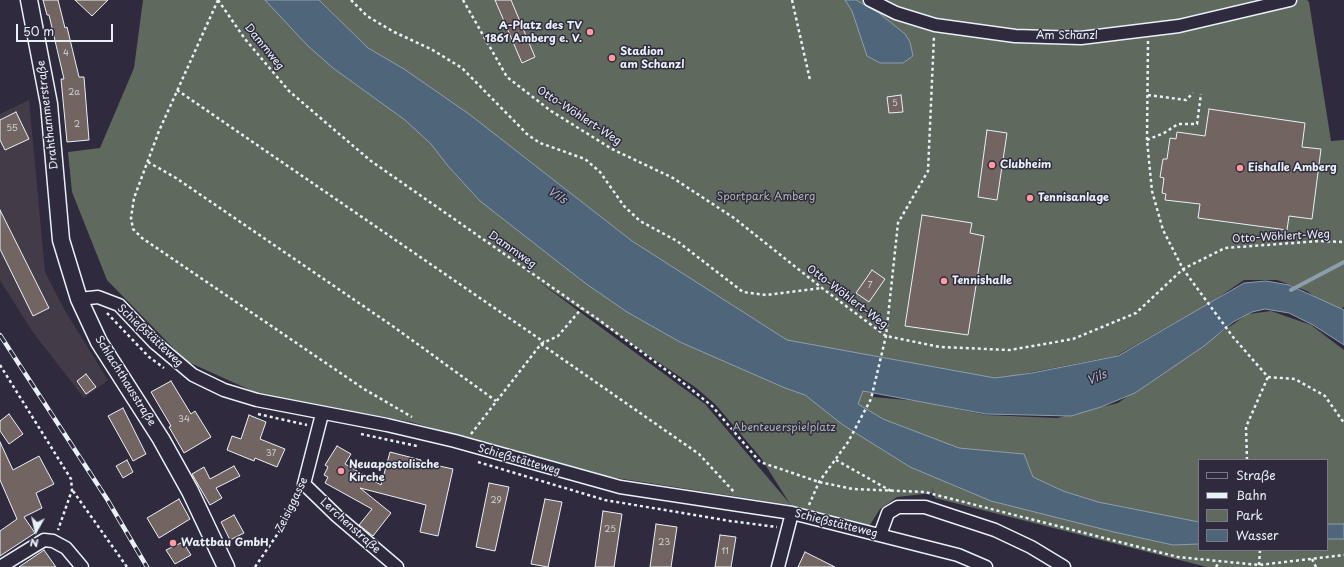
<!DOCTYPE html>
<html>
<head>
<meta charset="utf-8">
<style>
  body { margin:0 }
  #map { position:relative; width:1344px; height:567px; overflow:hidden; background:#2f2a3d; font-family:"Playpen Sans",sans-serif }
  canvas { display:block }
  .legend { position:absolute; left:1198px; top:459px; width:130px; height:92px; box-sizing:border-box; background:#2f2a3d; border:1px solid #797a88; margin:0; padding:5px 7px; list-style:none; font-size:12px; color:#e8f1f8 }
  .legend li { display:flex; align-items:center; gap:8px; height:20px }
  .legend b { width:20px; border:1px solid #797a88 }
  .north { position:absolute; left:16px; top:511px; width:40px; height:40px; -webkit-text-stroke:3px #2f2a3d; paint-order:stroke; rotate:188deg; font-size:11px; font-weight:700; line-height:16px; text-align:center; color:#e8f1f8 }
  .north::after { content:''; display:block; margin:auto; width:14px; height:18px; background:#e8f1f8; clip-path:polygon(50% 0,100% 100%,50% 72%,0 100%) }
  .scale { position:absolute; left:16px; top:24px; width:97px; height:18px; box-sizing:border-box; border:2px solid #e8f1f8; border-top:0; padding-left:5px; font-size:12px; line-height:14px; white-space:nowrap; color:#e8f1f8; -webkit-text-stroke:3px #2f2a3d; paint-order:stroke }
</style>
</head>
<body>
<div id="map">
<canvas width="1344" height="567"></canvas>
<ul class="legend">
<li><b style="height:5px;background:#2f2a3d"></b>Straße</li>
<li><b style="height:5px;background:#e8f1f8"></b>Bahn</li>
<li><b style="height:11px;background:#60695d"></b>Park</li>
<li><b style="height:11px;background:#4f667a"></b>Wasser</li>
</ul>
<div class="north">N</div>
<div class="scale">50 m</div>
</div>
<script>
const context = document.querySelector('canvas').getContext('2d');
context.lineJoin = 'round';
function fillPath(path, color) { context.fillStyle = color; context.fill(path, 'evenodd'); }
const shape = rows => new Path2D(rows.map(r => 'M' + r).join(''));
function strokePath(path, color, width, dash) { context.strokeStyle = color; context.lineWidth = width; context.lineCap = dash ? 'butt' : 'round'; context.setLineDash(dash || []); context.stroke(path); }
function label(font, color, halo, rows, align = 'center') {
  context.font = font + ' "Playpen Sans",sans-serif'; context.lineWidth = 3; context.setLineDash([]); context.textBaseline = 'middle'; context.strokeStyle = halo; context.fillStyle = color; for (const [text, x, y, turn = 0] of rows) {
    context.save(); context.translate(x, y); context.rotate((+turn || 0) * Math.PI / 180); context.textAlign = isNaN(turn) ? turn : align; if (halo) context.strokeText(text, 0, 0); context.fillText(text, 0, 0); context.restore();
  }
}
fillPath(shape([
  [29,100,45,272,64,309,108,380,84,398,32,331,0,280,0,114]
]), '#433c48');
fillPath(shape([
  [143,0,1307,0,1309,2,1331,141,1344,140,1344,307,1335,312,1307,291,1277,280,1244,280,1210,303,1116,356,996,379,882,358,873,397,918,401,986,415,1057,418,1118,403,1248,314,1271,311,1311,325,1344,350,1344,567,1207,567,935,498,932,487,933,493,897,497,880,509,868,528,792,507,761,458,715,404,695,387,538,281,705,404,791,505,603,476,411,422,259,394,186,361,107,280,72,192,68,152,100,148,134,68],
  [1199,460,1327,460,1327,550,1199,550]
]), '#60695d');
const water = shape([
  [265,0,319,0,368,48,404,69,469,114,632,241,787,340,995,378,1032,373,1118,356,1244,283,1266,281,1289,285,1344,310,1344,345,1313,325,1289,313,1265,309,1252,312,1233,322,1204,346,1135,393,1101,407,1071,416,986,414,863,391,858,404,883,419,959,448,1024,454,1033,477,1063,491,1098,502,1199,522,1199,544,1173,545,1114,532,991,501,910,467,843,425,805,395,785,388,680,342,627,312,585,283,480,201,448,166,431,144,405,120,333,68,308,46,265,0],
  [845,0,856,0,879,13,905,34,910,42,913,56,903,63,880,63,867,56,852,11,845,0],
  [1327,524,1344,524,1344,539,1327,539,1327,524]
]);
fillPath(water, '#4f667a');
strokePath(water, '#8c9eac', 1);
strokePath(shape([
  [1291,290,1344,262]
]), '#8c9eac', 4);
const building = shape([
  [43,0,58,0,65,28,67,27,79,77,84,77,89,140,67,142,61,79,64,79,49,15,47,15,43,0],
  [75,0,108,0,92,16,75,0],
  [495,0,511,0,535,57,522,63,495,0],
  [901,95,903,112,889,113,887,97,901,95],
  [1209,109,1305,123,1302,147,1321,149,1312,219,1289,216,1287,230,1198,218,1200,204,1165,200,1166,194,1162,193,1164,178,1160,177,1163,159,1167,159,1170,138,1176,139,1177,132,1205,136,1209,109],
  [16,112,29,139,5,150,0,140,0,120,16,112],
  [987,130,1007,133,997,200,978,197,987,130],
  [0,210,49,308,33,316,0,249,0,210],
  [922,215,972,223,970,233,984,236,968,335,905,326,922,215],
  [872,270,885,279,869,302,856,293,872,270],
  [86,374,96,387,86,394,77,381,86,374],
  [171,381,191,414,195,411,211,437,184,453,169,427,171,426,151,392,171,381],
  [123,408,146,454,133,461,108,416,123,408],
  [9,414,23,434,9,444,0,431,0,421,9,414],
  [249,415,266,422,260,439,285,449,277,467,255,458,254,461,227,450,232,436,241,439,249,415],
  [0,442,13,470,39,456,54,484,36,493,42,508,24,517,35,533,0,556,0,531,17,519,0,480,0,442],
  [337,446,351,454,345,464,381,485,390,452,421,460,421,462,453,469,438,536,420,532,426,505,360,488,391,513,373,536,359,525,372,509,325,483,328,477,324,475,328,467,325,465,337,446],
  [127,460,133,472,123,478,116,466,127,460],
  [234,466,240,476,216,488,222,498,210,505,192,474,204,467,210,479,234,466],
  [489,483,509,487,495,551,476,547,489,483],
  [179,499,190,519,159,538,147,518,179,499],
  [545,499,562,502,548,567,531,564,545,499],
  [603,511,622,514,614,567,595,567,603,511],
  [234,515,244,533,230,540,221,522,234,515],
  [656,524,677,527,671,567,650,567,656,524],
  [720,535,736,537,731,567,715,567,720,535],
  [183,542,191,555,175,564,166,550,183,542],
  [44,550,56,567,19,567,44,550],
  [805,552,835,567,798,567,805,552]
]);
fillPath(building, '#726561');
strokePath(building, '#e8f1f8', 1);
const minor = shape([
  [870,0,896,13,935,25,1015,36,1081,38,1179,26,1290,0],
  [79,299,98,297,119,305,155,343,193,375,224,390,257,400,387,425,455,441,620,487,792,513,958,555,986,567],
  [322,414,304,484,337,516,397,567],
  [880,535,888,513,898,507,925,507,995,530,1031,547,1064,567],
  [0,567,44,540,53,541,66,548,82,567],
  [778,567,792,513]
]);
const major = shape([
  [29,0,49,104,61,240,79,299,99,342,161,439,190,491,226,567]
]);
strokePath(minor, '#e8f1f8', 15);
strokePath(major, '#e8f1f8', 19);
strokePath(shape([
  [218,0,245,39,289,91,338,133,371,161,599,320,686,385,712,406,760,462,819,482,853,489,925,492,1178,557,1259,565,1344,555],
  [218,0,159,131,134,198,131,218,133,229,142,238,364,389,412,417],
  [351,0,367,16,394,32,431,49,462,68,528,135,540,143,585,159,600,172,624,206,640,221,677,241,743,292,766,295,822,288],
  [463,0,507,77,551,111,612,149,673,178,734,218,822,288,886,336,940,347,1010,350,1073,339,1136,313,1183,269,1225,248,1320,241,1344,242],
  [792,0,810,80],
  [1148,41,1147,140,1152,191,1163,230,1183,269,1233,337,1268,377,1295,379,1325,396,1344,423],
  [177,90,544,342],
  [1148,95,1186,100,1193,93],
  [1147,140,1164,133,1178,124,1197,124,1201,94],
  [148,162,176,178,394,327,496,401],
  [107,313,149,357,164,368],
  [541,344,699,454,735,493],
  [0,365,71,479,72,490,58,530],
  [258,414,307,425],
  [361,434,417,446],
  [471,434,541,344,558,336,582,308],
  [836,460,891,491],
  [1247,460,1246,427,1268,377],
  [478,462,605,500,730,521,777,527],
  [73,491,127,567],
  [809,505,819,482,848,442,871,399,886,336,898,223,928,171,934,36],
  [1260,550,1259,565,1261,567],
  [1312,559,1316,567],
  [255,567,281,529,298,496],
  [1216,567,1220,561]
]), '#e8f1f8', 2.5, [3, 3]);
strokePath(minor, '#2f2a3d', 12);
strokePath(major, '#2f2a3d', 16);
const rail = shape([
  [0,335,107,499,147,567]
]);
strokePath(rail, '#e8f1f8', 4.5);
strokePath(rail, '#2f2a3d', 3, [9]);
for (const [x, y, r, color] of [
  [590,32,4,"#ff9aa2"],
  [612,58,4,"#ff9aa2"],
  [992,165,4,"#ff9aa2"],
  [1240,168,4,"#ff9aa2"],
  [1030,198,4,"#ff9aa2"],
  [944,281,4,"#ff9aa2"],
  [341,471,4,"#ff9aa2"],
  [173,543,4,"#ff9aa2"]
]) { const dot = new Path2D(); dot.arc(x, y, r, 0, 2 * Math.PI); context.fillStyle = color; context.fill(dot); strokePath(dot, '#2f2a3d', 1.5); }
label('9px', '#caced2', null, [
  ["4",66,54],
  ["2a",74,93],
  ["5",895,104],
  ["2",77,125],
  ["55",12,129],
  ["7",870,286],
  ["34",184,420],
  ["37",271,454],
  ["29",496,501],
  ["25",610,530],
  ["23",664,543],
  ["11",725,552]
]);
label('bold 11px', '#e8f1f8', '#2f2a3d', [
  ["A-Platz des TV",582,26,"right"],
  ["1861 Amberg e. V.",582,39,"right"],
  ["Stadion",620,52],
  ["am Schanzl",620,65],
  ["Clubheim",1000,165],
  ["Eishalle Amberg",1248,168],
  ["Tennisanlage",1038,198],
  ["Tennishalle",952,281],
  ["Neuapostolische",349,465],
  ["Kirche",349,478],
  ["Wattbau GmbH",181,543]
], 'left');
label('11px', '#e8f1f8', '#2f2a3d', [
  ["Am Schanzl",1067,36],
  ["Dammweg",264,47,51],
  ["Drahthammerstraße",48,115,-97],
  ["Otto-Wöhlert-Weg",579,116,33],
  ["Otto-Wöhlert-Weg",1281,237,-3],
  ["Dammweg",512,250,35],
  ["Otto-Wöhlert-Weg",847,297,37],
  ["Schießstätteweg",150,336,43],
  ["Schlachthausstraße",125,381,58],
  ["Schießstätteweg",519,460,16],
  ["Zeisiggasse",292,505,-64],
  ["Schießstätteweg",836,524,14],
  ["Lerchenstraße",350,526,42]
]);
label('11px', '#abb4b2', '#2f2a3d', [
  ["Sportpark Amberg",766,197],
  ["Abenteuerspielplatz",784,428]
]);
label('italic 12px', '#abb9c6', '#2f2a3d', [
  ["Vils",557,196,33],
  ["Vils",1097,378,-24]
]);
</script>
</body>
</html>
